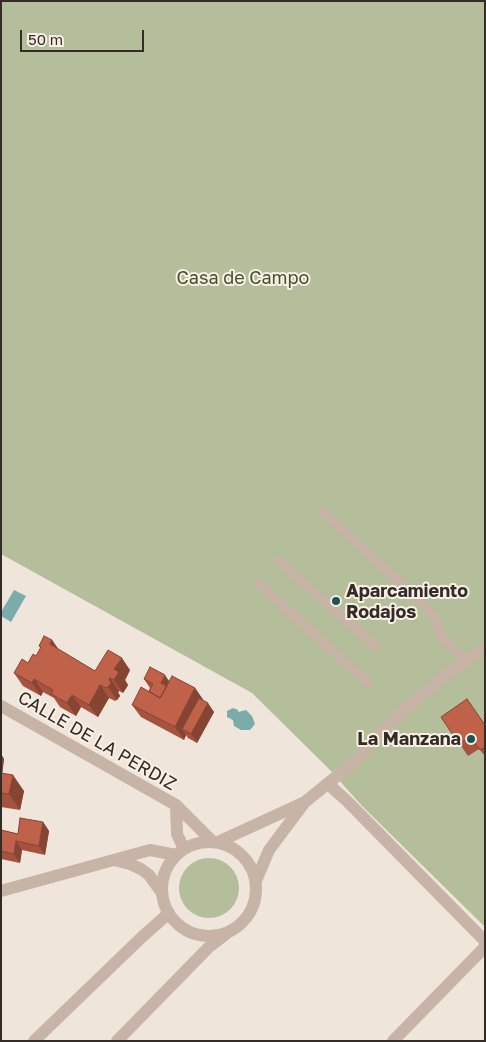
<!DOCTYPE html>
<html>
<head>
<meta charset="utf-8">
<style>
  body { margin:0 }
  #map { position:relative; width:486px; height:1042px; overflow:hidden; background:#f0e5da; font-family:"Golos Text",sans-serif }
  canvas { display:block }
  .frame { position:absolute; inset:0; border:2px solid #342b27; pointer-events:none }
  .scale { position:absolute; left:20px; top:30px; width:124px; height:22px; box-sizing:border-box; border:2px solid #342b27; border-top:0; padding-left:6px; font-size:15px; line-height:18px; white-space:nowrap; color:#342b27; -webkit-text-stroke:4px #f8efe6; paint-order:stroke }
</style>
</head>
<body>
<div id="map">
<canvas width="486" height="1042"></canvas>
<div class="frame"></div>
<div class="scale">50 m</div>
</div>
<script>
const context = document.querySelector('canvas').getContext('2d');
context.lineJoin = 'round';
function fillPath(path, color) { context.fillStyle = color; context.fill(path, 'evenodd'); }
const shape = rows => new Path2D(rows.map(r => 'M' + r).join(''));
function strokePath(path, color, width, dash) { context.strokeStyle = color; context.lineWidth = width; context.lineCap = dash ? 'butt' : 'round'; context.setLineDash(dash || []); context.stroke(path); }
function label(font, color, halo, rows, align = 'center') {
  context.font = font + ' "Golos Text",sans-serif'; context.lineWidth = 4; context.setLineDash([]); context.textBaseline = 'middle'; context.strokeStyle = halo; context.fillStyle = color; for (const [text, x, y, turn = 0] of rows) {
    context.save(); context.translate(x, y); context.rotate((+turn || 0) * Math.PI / 180); context.textAlign = isNaN(turn) ? turn : align; if (halo) context.strokeText(text, 0, 0); context.fillText(text, 0, 0); context.restore();
  }
}
fillPath(shape([
  [1,1,485,1,485,927,362,806,329,769,252,693,1,554],
  '179 888a30 30 0 1 1 60 0a30 30 0 1 1-60 0Z'
]), '#b4be9b');
fillPath(shape([
  [14,590,26,596,11,622,1,616,1,612],
  [233,708,238,710,238,712,246,710,252,716,255,724,250,730,241,730,234,726,233,720,227,717,227,711]
]), '#7bacac');
strokePath(shape([
  [323,512,421,602,435,618,440,634,465,662],
  [279,561,376,647],
  [259,584,368,683]
]), '#c7b4a7', 10);
strokePath(shape([
  [1,706,176,805,213,842],
  [328,784,347,801,485,941],
  [176,805,177,834,184,849],
  [218,842,303,803],
  '162 889a47 47 0 1 1 94 0a47 47 0 1 1-94 0Z',
  [114,860,130,864,141,869,149,875,162,893],
  [256,881,269,850,305,802,353,763,404,710,446,675,485,648],
  [1,891,150,850,176,855],
  [34,1041,142,937,169,913],
  [117,1041,209,947,226,934],
  [393,1041,485,947]
]), '#c7b4a7', 12);
fillPath(shape([
  [52,640,59,650,95,671,130,670,125,680,128,685,123,693,119,691,118,692,120,696,117,700,115,701,109,698,98,717,81,707,76,716,60,707,54,698,43,692,41,696,23,686,14,673,36,656,41,649,39,646],
  [144,679,169,681,195,688,204,701,214,712,197,743,188,738,186,735,184,740,141,717,132,705,149,691,150,688],
  [441,717,485,725,485,756,479,749,468,756],
  [1,754,4,759,2,773,24,791,20,810,1,807],
  [43,822,49,831,45,855,22,850,20,863,1,859,1,830,18,834]
]), '#a5533f');
fillPath(shape([
  [52,640,61,653,50,644],
  [122,658,130,670,125,680,128,685,123,693,114,680,114,669],
  [165,675,171,684,168,692,161,683],
  [110,678,119,691,118,692,120,696,117,700,108,687,109,679],
  [34,679,43,692,41,696,32,683],
  [100,685,109,698,98,717,89,705],
  [195,688,204,701,182,729,186,735,184,740,175,727],
  [72,695,81,707,76,716,67,703],
  [208,703,214,712,197,743,191,734],
  [1,754,4,759,2,776,1,776],
  [13,775,24,791,20,810,9,794],
  [43,822,49,831,45,855,39,846],
  [16,841,22,850,20,863,14,854]
]), '#864433');
const building = shape([
  [44,636,52,640,50,644,95,671,108,650,122,658,114,669,119,672,114,680,110,678,109,679,111,683,108,687,106,688,100,685,89,705,72,695,67,703,51,694,53,690,34,679,32,683,14,673,22,659,28,663,33,654,36,656,41,647,39,646,44,636],
  [150,667,165,675,161,683,167,686,160,698,149,691,153,684,144,679,150,667],
  [172,676,195,688,175,727,132,705,141,687,160,698,172,676],
  [199,698,208,703,191,734,182,729,199,698],
  [467,699,485,725,485,747,480,750,470,736,459,744,441,717,467,699],
  [1,773,13,775,9,794,1,793,1,773],
  [20,818,43,822,39,846,16,841,14,854,1,851,1,830,18,834,20,818]
]);
fillPath(building, '#c06149');
strokePath(building, '#864433', 1);
for (const [x, y, r, color] of [
  [336,601,5,"#1f5254"],
  [471,739,5,"#1f5254"]
]) { const dot = new Path2D(); dot.arc(x, y, r, 0, 2 * Math.PI); context.fillStyle = color; context.fill(dot); strokePath(dot, '#f8efe6', 2); }
label('18px', '#45512c', '#f8efe6', [
  ["Casa de Campo",243,278]
]);
label('bold 18px', '#342b27', '#f8efe6', [
  ["Aparcamiento",346,591],
  ["Rodajos",346,612],
  ["La Manzana",461,739,"right"]
], 'left');
label('18px', '#342b27', '#f8efe6', [
  ["CALLE DE LA PERDIZ",97,741,30]
]);
</script>
</body>
</html>
